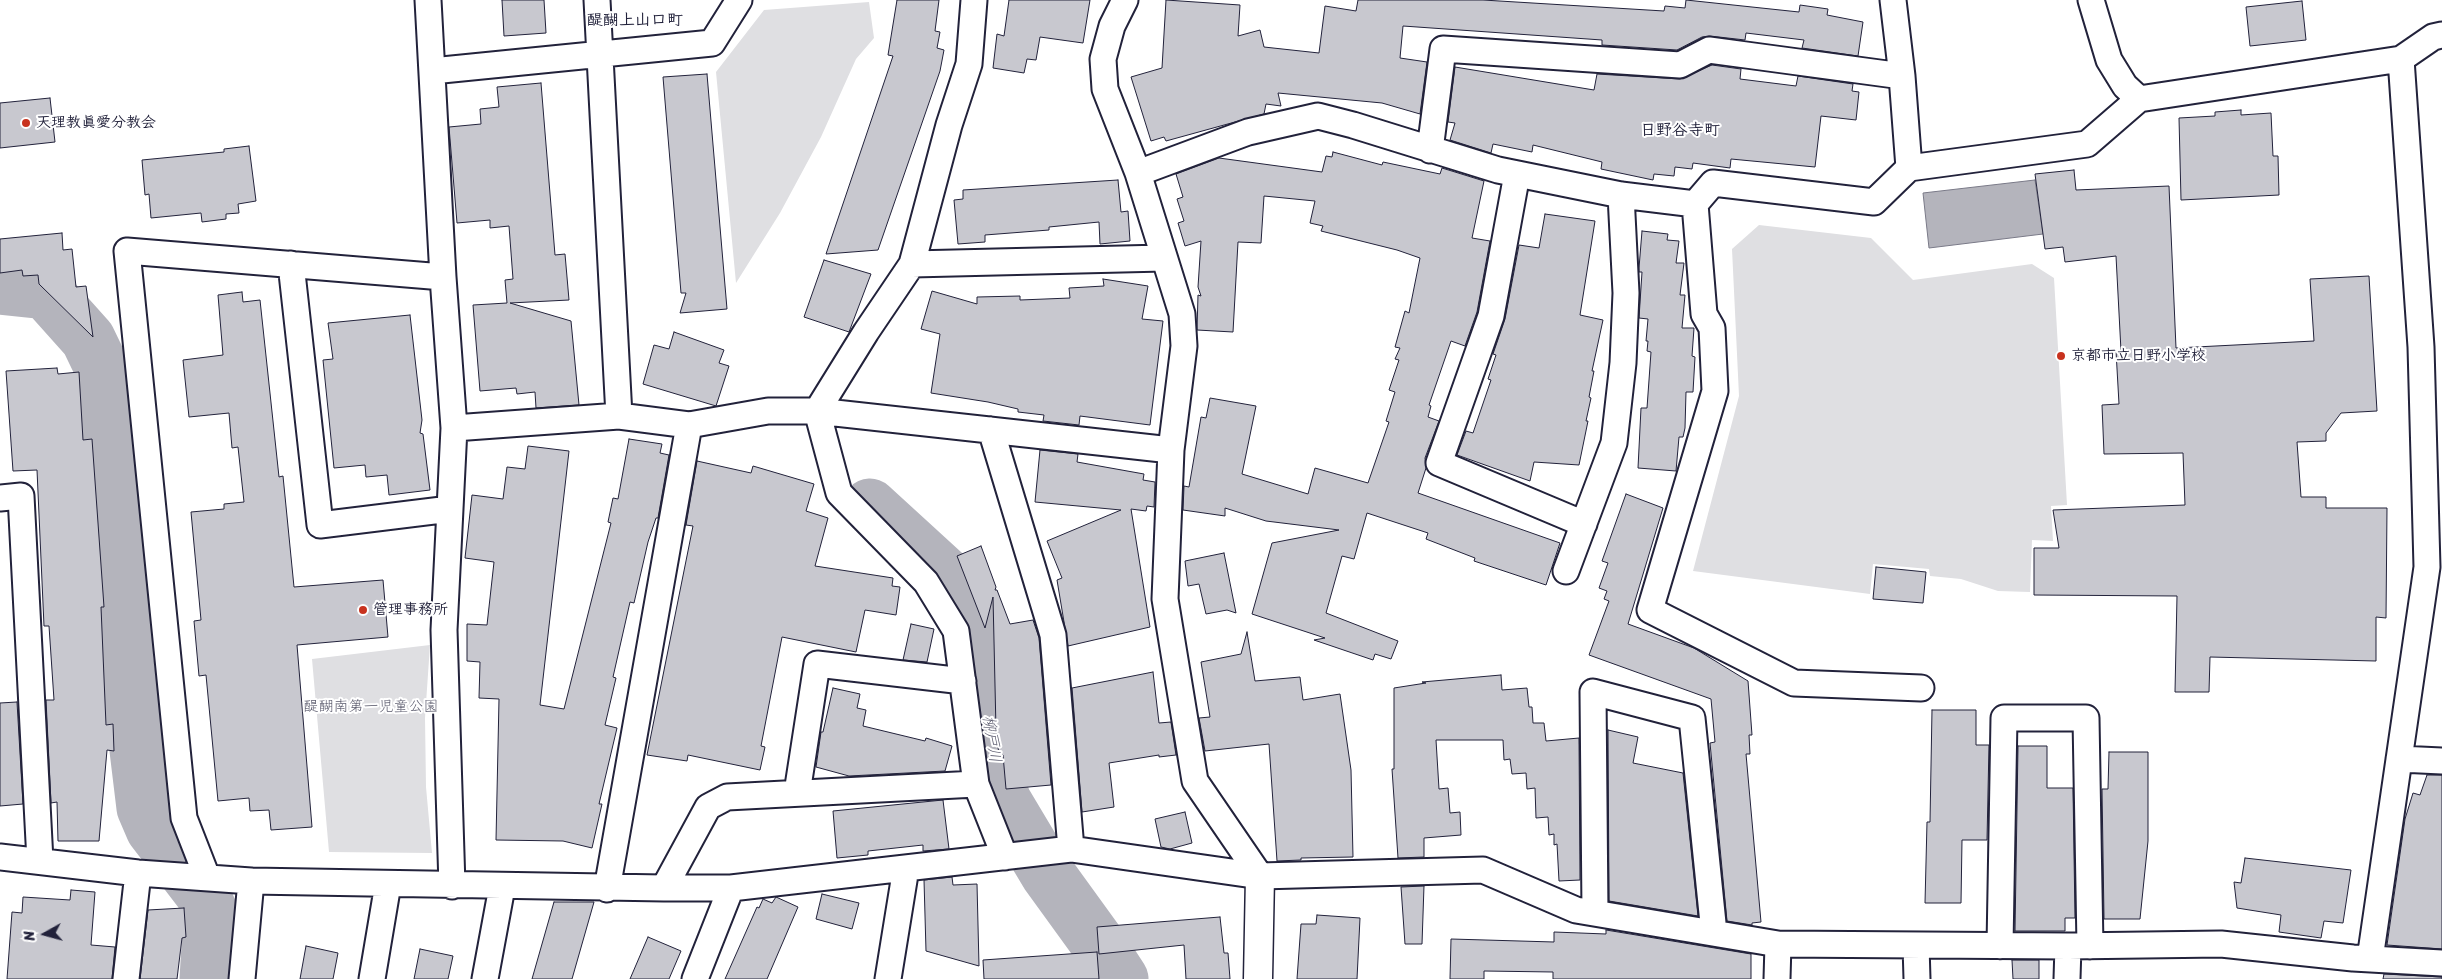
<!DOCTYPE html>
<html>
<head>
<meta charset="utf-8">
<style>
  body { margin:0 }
  #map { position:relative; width:2442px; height:979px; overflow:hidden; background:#fff; font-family:Sriracha,sans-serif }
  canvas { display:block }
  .north { position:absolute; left:20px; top:909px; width:50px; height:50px; -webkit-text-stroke:4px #fff; paint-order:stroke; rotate:263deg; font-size:14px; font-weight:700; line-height:20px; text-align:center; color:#22223b }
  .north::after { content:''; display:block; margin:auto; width:18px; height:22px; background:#22223b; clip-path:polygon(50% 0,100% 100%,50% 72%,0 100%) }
</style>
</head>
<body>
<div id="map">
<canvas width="2442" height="979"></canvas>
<div class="north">N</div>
</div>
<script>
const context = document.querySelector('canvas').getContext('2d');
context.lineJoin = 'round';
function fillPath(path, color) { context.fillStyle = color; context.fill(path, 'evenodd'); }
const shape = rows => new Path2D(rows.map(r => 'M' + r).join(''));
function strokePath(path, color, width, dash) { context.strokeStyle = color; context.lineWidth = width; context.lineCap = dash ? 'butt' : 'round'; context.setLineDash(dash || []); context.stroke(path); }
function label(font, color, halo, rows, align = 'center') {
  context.font = font + ' Sriracha,"Klee One",sans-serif'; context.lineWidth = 4; context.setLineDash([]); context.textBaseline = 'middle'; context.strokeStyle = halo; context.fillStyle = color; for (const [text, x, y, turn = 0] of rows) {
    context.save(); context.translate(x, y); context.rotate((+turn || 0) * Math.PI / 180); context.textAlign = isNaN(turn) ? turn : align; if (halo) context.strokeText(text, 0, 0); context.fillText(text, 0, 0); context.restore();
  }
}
fillPath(shape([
  [869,2,874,38,856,59,821,137,780,213,736,283,716,72,764,10],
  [1759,225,1871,238,1913,280,2032,264,2054,278,2067,505,2051,506,2053,541,2032,540,2030,592,1998,591,1961,579,1930,576,1929,569,1873,564,1870,594,1693,571,1739,396,1732,249],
  [430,645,425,718,426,787,432,853,329,852,312,659]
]), '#dfdfe2');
const water = shape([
  [2035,180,2043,234,1929,248,1923,193,2035,180]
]);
fillPath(water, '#b4b4bc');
strokePath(water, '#7a7a88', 1);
strokePath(shape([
  [0,287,46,292,88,339,101,366,122,535,126,659,144,808,153,829,202,893,211,913,207,979],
  [870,506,952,581,968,602,973,617,997,781,1004,801,1047,873,1097,942,1121,979]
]), '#b4b4bc', 55);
const building = shape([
  [502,0,544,0,546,33,504,36,502,0],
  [897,0,939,0,935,31,940,32,937,48,944,50,940,71,878,250,826,254,893,56,888,55,897,0],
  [1009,0,1090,0,1083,43,1040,37,1036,60,1027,59,1024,73,993,68,997,34,1004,36,1009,0],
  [1166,0,1240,5,1238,36,1260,30,1264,47,1319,53,1325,6,1356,11,1358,0,1483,0,1664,11,1665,6,1685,8,1686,0,1799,12,1800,5,1828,9,1827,15,1863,22,1858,56,1802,48,1804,40,1746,33,1745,40,1710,36,1702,37,1677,50,1602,45,1602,40,1403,26,1400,58,1427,62,1420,114,1382,103,1278,93,1281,106,1266,104,1264,114,1166,141,1164,137,1151,141,1131,77,1162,68,1166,0],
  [2302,1,2306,40,2250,46,2246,7,2302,1],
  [1712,65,1741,69,1740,79,1796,86,1798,76,1853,84,1852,91,1859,92,1856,120,1821,116,1815,167,1731,159,1730,168,1693,163,1692,169,1675,167,1674,176,1654,174,1653,180,1601,169,1602,162,1533,145,1532,152,1493,144,1491,153,1450,140,1455,123,1448,122,1455,67,1594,90,1597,74,1680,79,1712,65],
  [707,74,727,309,680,313,686,293,681,293,663,77,707,74],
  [541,83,555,255,565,254,569,300,510,303,571,321,579,405,536,408,535,392,517,394,516,388,480,391,473,305,507,303,505,280,513,279,509,226,490,228,490,220,457,223,449,127,481,124,480,109,499,107,497,87,541,83],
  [50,98,55,142,0,148,0,103,50,98],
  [2241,110,2241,115,2271,113,2273,156,2278,156,2279,195,2181,200,2179,118,2215,116,2215,112,2241,110],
  [249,146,256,201,238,204,239,213,226,214,226,219,202,222,201,213,151,218,149,194,145,195,142,160,224,152,224,149,249,146],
  [1333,152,1382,165,1383,162,1440,174,1442,168,1484,181,1472,238,1490,241,1477,312,1465,346,1451,341,1429,405,1431,406,1428,417,1439,421,1425,458,1426,468,1418,493,1560,543,1546,585,1474,561,1475,558,1426,539,1428,533,1367,513,1354,559,1342,556,1326,613,1398,641,1391,659,1375,654,1373,660,1314,640,1325,638,1252,614,1272,543,1339,530,1266,521,1225,508,1225,516,1183,510,1184,486,1189,487,1201,417,1206,418,1210,398,1256,406,1242,474,1308,494,1315,468,1368,483,1389,422,1386,421,1395,392,1389,390,1399,360,1395,359,1400,348,1395,347,1405,311,1409,313,1420,258,1397,250,1321,231,1323,226,1310,223,1315,201,1264,196,1261,243,1238,242,1233,332,1197,330,1198,295,1201,296,1198,287,1201,241,1185,246,1178,223,1184,221,1177,199,1183,197,1176,174,1219,158,1322,172,1326,156,1332,157,1333,152],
  [2074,170,2076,190,2169,186,2176,348,2314,341,2310,279,2369,276,2377,411,2341,413,2326,433,2326,441,2297,442,2301,497,2326,497,2326,508,2387,508,2386,618,2376,617,2376,661,2210,657,2209,692,2175,692,2177,596,2034,595,2034,548,2059,548,2053,510,2185,505,2183,453,2104,454,2102,405,2119,404,2116,351,2121,351,2116,256,2065,262,2063,247,2045,249,2035,174,2074,170],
  [1118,180,1121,212,1128,211,1130,241,1100,244,1099,222,1049,227,1049,230,985,235,985,242,958,244,954,200,963,199,963,190,1118,180],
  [1545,214,1595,221,1580,315,1603,320,1592,371,1594,371,1589,397,1591,398,1586,421,1588,421,1579,465,1534,462,1530,481,1457,455,1466,431,1473,433,1491,380,1488,379,1496,355,1493,354,1505,319,1519,245,1539,248,1545,214],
  [1642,231,1668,234,1667,240,1679,241,1676,263,1684,263,1680,295,1685,295,1682,328,1694,328,1692,356,1695,357,1693,392,1686,392,1685,428,1683,437,1679,437,1676,471,1638,468,1641,408,1647,408,1651,352,1647,351,1648,341,1646,341,1648,319,1639,318,1642,272,1639,272,1639,268,1642,231],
  [62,233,63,250,72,249,76,287,86,286,93,337,39,284,38,275,23,276,22,270,0,273,0,239,62,233],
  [824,260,871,274,849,332,804,317,824,260],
  [1103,279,1148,286,1142,319,1163,321,1150,425,1080,416,1079,425,1043,421,1044,415,1018,412,1018,409,988,402,931,393,940,334,921,329,932,291,977,304,977,297,1020,296,1020,300,1070,298,1069,288,1104,286,1103,279],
  [242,292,243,302,260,300,279,477,283,476,294,587,383,580,388,637,297,645,312,827,271,830,269,810,250,811,249,798,218,801,206,675,199,676,194,621,201,620,191,512,224,509,224,504,244,502,238,447,232,448,229,413,189,417,183,360,223,355,218,295,242,292],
  [410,315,422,420,420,433,423,434,430,490,389,495,387,475,366,477,365,465,334,468,323,360,333,359,328,323,410,315],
  [674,332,724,350,719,363,729,366,716,406,643,384,654,345,669,349,674,332],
  [57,368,58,374,79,372,83,440,92,439,104,607,101,607,106,725,113,724,114,751,107,750,99,841,58,841,57,802,51,803,46,700,54,700,49,626,44,626,37,470,13,471,6,371,57,368],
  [629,439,662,444,660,453,669,455,658,518,656,518,648,542,634,603,630,602,613,677,616,678,605,725,617,728,599,804,602,804,592,848,563,841,496,840,499,699,479,698,480,662,467,661,467,624,487,625,494,562,465,558,472,495,503,499,507,467,525,469,528,446,569,451,540,705,564,709,611,523,608,522,613,498,618,499,629,439],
  [1040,450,1078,454,1077,462,1144,474,1143,480,1155,482,1154,507,1147,506,1146,511,1131,509,1150,627,1068,646,1057,580,1062,578,1047,541,1121,510,1035,502,1040,450],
  [697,461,751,473,753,466,814,484,806,511,828,518,815,566,893,578,892,586,900,587,896,615,865,610,856,652,782,637,761,746,765,747,760,770,688,755,687,761,647,755,693,526,686,525,697,461],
  [1626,494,1663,508,1628,624,1694,648,1748,681,1752,735,1749,735,1750,754,1746,754,1761,922,1752,923,1752,925,1727,921,1710,743,1715,742,1711,699,1589,655,1609,601,1604,599,1607,591,1599,588,1608,563,1602,561,1626,494],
  [981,546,996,587,995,590,997,590,1010,624,1033,620,1039,638,1051,785,1006,789,1003,755,999,755,996,730,993,597,985,628,957,556,981,546],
  [1224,553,1236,613,1227,610,1206,614,1199,584,1188,586,1185,561,1224,553],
  [1876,567,1926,572,1923,603,1873,599,1876,567],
  [911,624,934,629,927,662,903,660,911,624],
  [1247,632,1255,681,1300,677,1303,700,1340,694,1351,770,1353,857,1301,858,1301,860,1277,861,1269,744,1205,751,1199,718,1210,717,1201,662,1241,654,1247,632],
  [1153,672,1159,723,1171,722,1176,755,1159,757,1159,755,1109,763,1114,807,1082,812,1072,688,1153,672],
  [1501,675,1502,690,1527,688,1529,707,1532,707,1533,723,1544,723,1546,741,1579,738,1580,880,1559,881,1557,844,1554,845,1554,834,1549,835,1548,817,1536,818,1535,788,1527,789,1526,773,1512,774,1510,759,1504,760,1503,740,1436,740,1439,789,1448,788,1450,813,1460,812,1461,835,1424,838,1424,857,1398,858,1392,769,1394,769,1394,688,1426,683,1422,682,1501,675],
  [833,688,860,694,857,708,866,710,863,726,925,741,926,738,952,746,945,771,849,776,816,767,821,732,823,732,833,688],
  [17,702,23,804,0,806,0,703,17,702],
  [1932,710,1976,710,1976,745,1989,745,1987,840,1962,840,1961,903,1925,903,1927,822,1930,822,1932,710],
  [1608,730,1638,737,1633,763,1683,773,1698,916,1609,901,1608,730],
  [2018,746,2047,746,2047,788,2073,788,2075,918,2065,918,2065,931,2015,931,2018,746],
  [2109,752,2148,752,2148,841,2140,919,2104,919,2102,789,2108,789,2109,752],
  [2427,775,2442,775,2442,949,2387,945,2405,819,2413,793,2420,795,2427,775],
  [943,800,949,849,923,851,923,845,868,851,868,855,837,858,833,811,943,800],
  [1185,812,1192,843,1170,849,1161,847,1155,819,1185,812],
  [2245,858,2351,870,2343,923,2324,921,2321,938,2279,932,2281,915,2237,908,2234,882,2241,883,2245,858],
  [952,877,953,885,977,884,979,966,926,951,924,880,952,877],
  [1424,886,1422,944,1405,944,1401,887,1424,886],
  [71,890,95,892,91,945,115,947,112,979,7,979,12,912,22,913,23,897,70,900,71,890],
  [822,894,859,903,852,929,816,919,822,894],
  [776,897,798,907,767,979,725,979,757,907,759,908,763,899,772,903,776,897],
  [554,902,594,902,572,979,532,979,554,902],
  [184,908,186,937,182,938,177,979,140,979,148,910,184,908],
  [1317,915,1360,918,1357,979,1297,979,1301,924,1316,924,1317,915],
  [1220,917,1224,953,1228,953,1230,979,1186,979,1184,945,1099,954,1097,927,1220,917],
  [1606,930,1751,954,1751,979,1553,979,1553,972,1484,971,1484,979,1450,979,1451,939,1554,942,1554,932,1606,934,1606,930],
  [648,937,681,951,669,979,630,979,648,937],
  [306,946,338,953,333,979,300,979,306,946],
  [420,949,453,956,448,979,414,979,420,949],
  [1097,952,1099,979,984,979,983,960,1097,952],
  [2012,960,2039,960,2039,979,2013,979,2012,960],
  [2384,974,2442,977,2442,979,2383,979,2384,974]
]);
fillPath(building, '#c8c8cf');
strokePath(building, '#22223b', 1);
const street = shape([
  [428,0,443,277,454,428,444,630,452,886],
  [597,0,619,416],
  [974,0,969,64,949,125,912,264,866,332,817,411,839,493,926,582,956,631,976,784,1005,857],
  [1125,0,1112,26,1103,59,1105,89,1138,173,1182,314,1184,346,1171,450,1165,599,1195,781,1260,876],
  [1893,0,1902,76,1909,168],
  [2091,0,2109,60,2125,86,2139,99],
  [2401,59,2433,37,2442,35],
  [432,71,712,43,739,0],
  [1430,150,1443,49,1680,65,1709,50,1902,76],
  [1138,173,1248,132,1318,116,1353,125,1498,170,1621,195,1695,204],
  [1517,174,1491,316,1439,463,1584,524],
  [291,264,320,525,450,509],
  [912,264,1164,258],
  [454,428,619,416,689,425,768,411,817,411,1171,450],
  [991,430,1053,635,1071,849],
  [0,498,21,496,40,861],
  [1566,571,1614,443,1623,363,1626,293,1621,195],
  [1921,688,1794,683,1650,610,1715,391,1712,328,1704,314,1695,204,1713,183,1874,202,1909,168,2087,144,2139,99,2401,59,2421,347,2427,567,2370,959],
  [2399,759,2442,761],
  [797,793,817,664,963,681],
  [0,857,138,873,251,881,664,888,731,888,1071,849,1260,876,1483,870,1576,910,1778,944,2068,946,2221,944,2353,958,2442,963],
  [207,877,184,818,127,251,443,277],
  [664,888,708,807,727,797,976,784],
  [607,889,689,425],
  [1595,913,1593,692,1692,718,1714,933],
  [1916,945,1917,979],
  [2000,946,2004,718,2086,718,2090,946],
  [126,979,138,873],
  [242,979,251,881],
  [372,979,388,884],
  [485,979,502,887],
  [695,979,731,888],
  [888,979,906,868],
  [1777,979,1778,944],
  [2067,979,2068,946]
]);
const secondary = shape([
  [1258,979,1260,876]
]);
strokePath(street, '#22223b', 29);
strokePath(secondary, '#22223b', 31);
strokePath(street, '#fff', 25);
strokePath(secondary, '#fff', 28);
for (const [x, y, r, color] of [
  [26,123,5,"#c8321e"],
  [2061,356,5,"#c8321e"],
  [363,610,5,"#c8321e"]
]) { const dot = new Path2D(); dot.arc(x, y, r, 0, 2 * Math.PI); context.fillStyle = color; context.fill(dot); strokePath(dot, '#fff', 2); }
label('bold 15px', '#22223b', '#fff', [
  ["天理教眞愛分教会",36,123],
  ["京都市立日野小学校",2071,356],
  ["管理事務所",373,610]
], 'left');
label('15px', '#5b5b6d', '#fff', [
  ["醍醐南第一児童公園",371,707]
]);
label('bold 16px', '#22223b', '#fff', [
  ["醍醐上山口町",635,21],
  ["日野谷寺町",1680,131]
]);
label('italic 16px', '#5c5c6f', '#fff', [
  ["柳戸川",991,739,81]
]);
</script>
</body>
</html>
